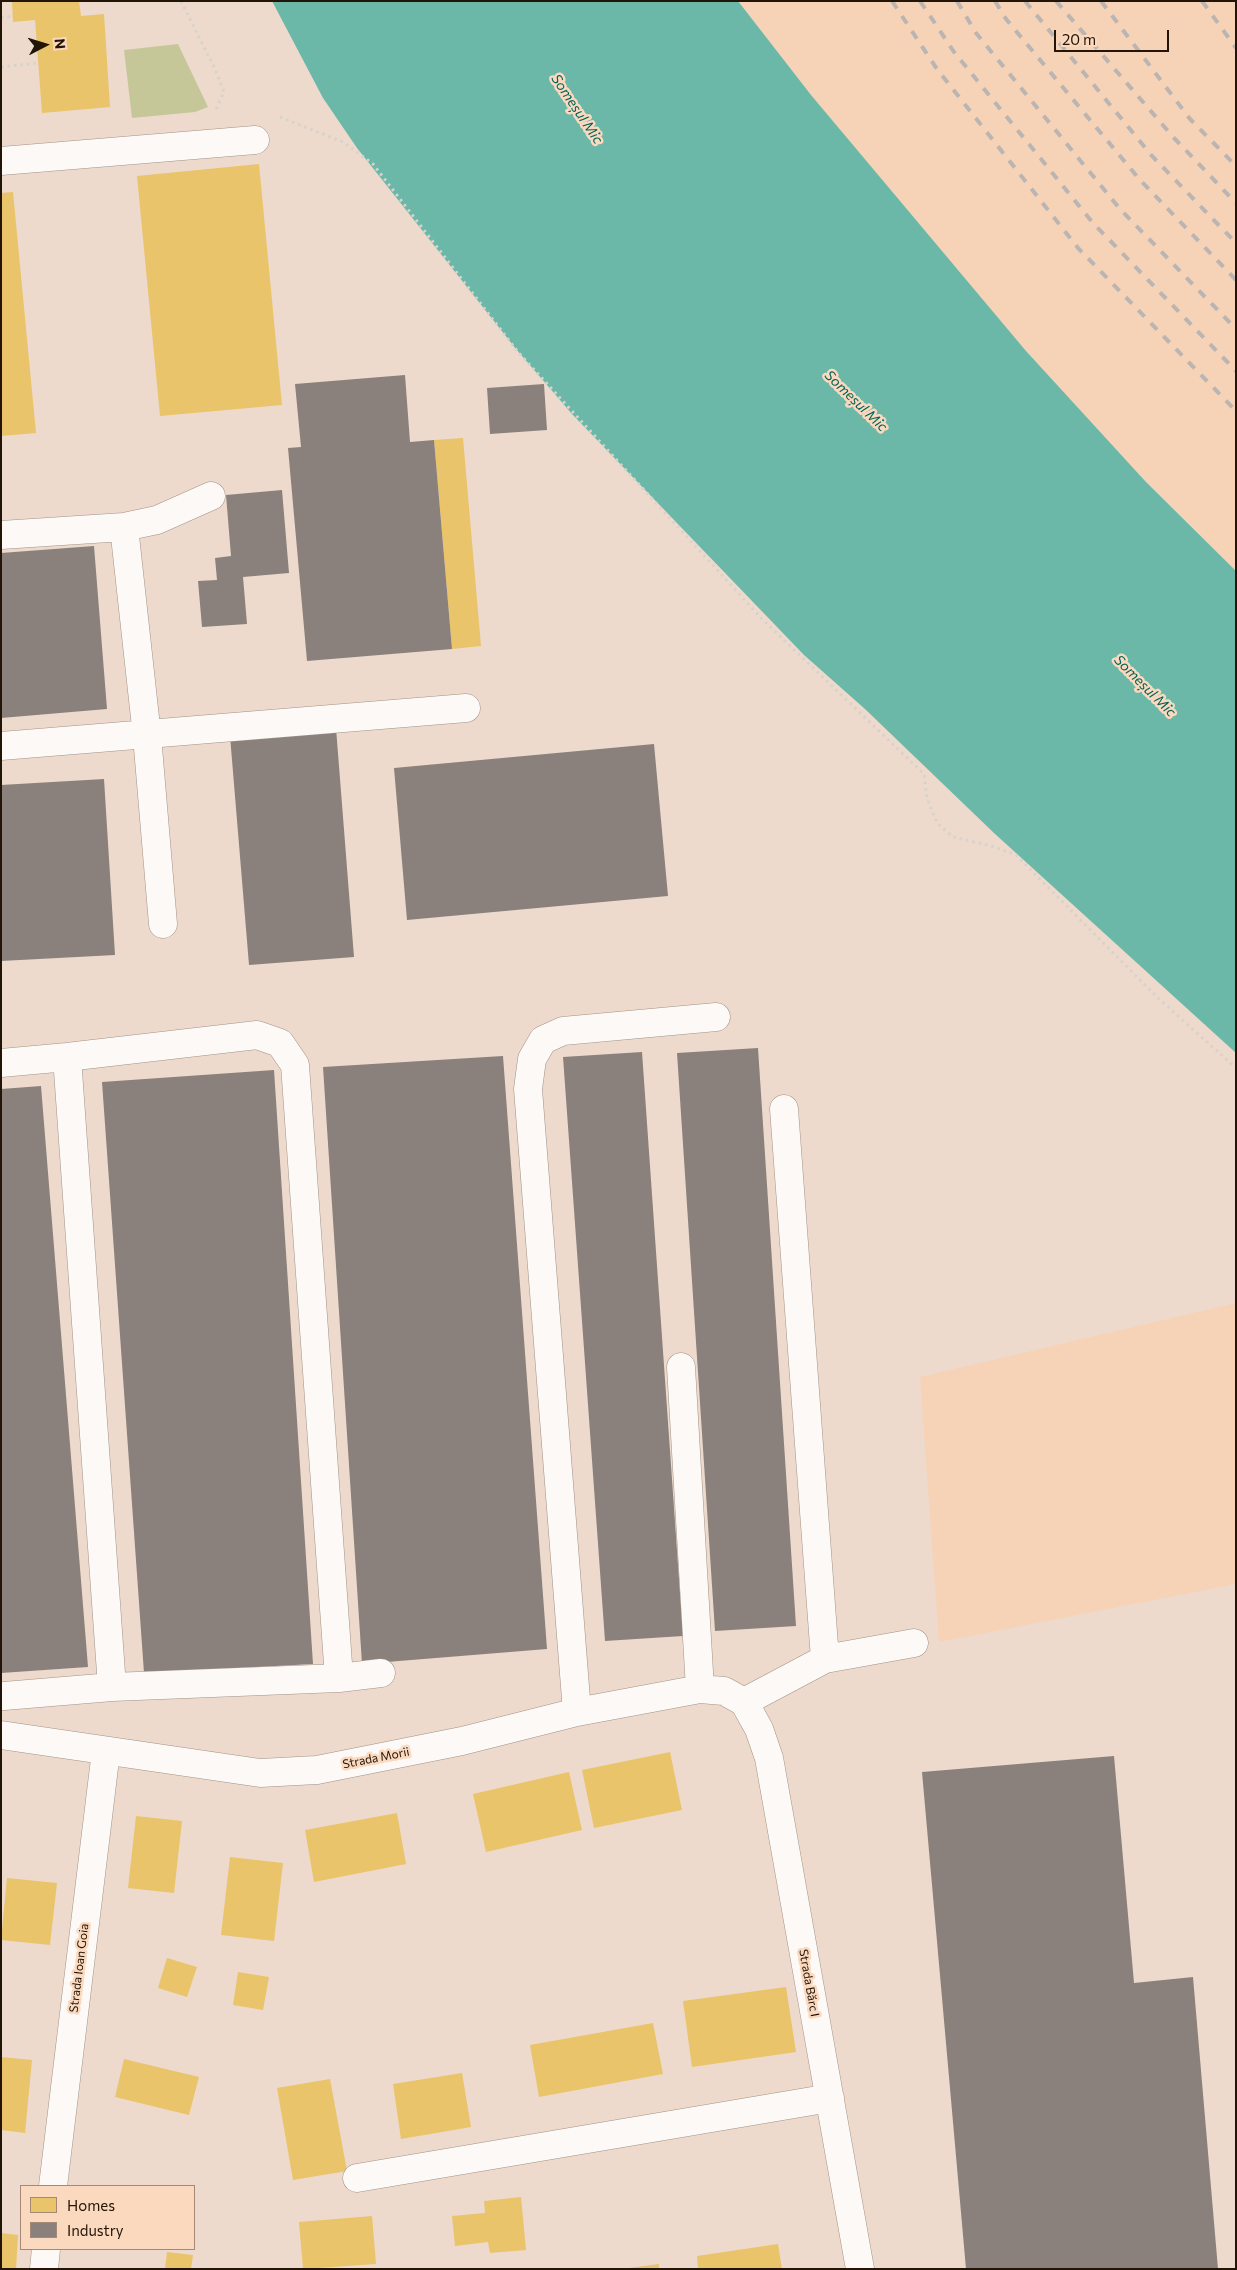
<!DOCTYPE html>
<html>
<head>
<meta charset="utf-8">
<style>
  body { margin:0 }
  #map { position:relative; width:1237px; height:2270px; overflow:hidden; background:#eddacc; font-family:Commissioner,sans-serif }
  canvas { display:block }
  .frame { position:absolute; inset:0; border:2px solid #221407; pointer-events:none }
  .legend { position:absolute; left:20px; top:2185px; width:175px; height:65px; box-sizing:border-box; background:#fbd9be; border:1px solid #a48a75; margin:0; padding:6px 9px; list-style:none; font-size:15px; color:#221407 }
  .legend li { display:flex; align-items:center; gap:10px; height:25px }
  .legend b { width:25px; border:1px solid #a48a75 }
  .north { position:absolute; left:20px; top:20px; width:50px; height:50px; -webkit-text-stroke:4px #fbd9be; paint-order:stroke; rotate:85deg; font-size:14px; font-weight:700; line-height:20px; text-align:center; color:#221407 }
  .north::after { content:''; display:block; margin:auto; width:18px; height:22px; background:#221407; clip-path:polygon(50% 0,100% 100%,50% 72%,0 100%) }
  .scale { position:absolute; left:1054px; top:30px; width:115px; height:22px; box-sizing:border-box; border:2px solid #221407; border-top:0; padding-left:6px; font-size:15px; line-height:18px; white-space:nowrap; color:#221407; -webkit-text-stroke:4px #fbd9be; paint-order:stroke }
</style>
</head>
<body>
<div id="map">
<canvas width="1237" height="2270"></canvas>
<div class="frame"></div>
<ul class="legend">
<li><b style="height:14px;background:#e9c46a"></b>Homes</li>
<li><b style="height:14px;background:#8a817c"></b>Industry</li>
</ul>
<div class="north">N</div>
<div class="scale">20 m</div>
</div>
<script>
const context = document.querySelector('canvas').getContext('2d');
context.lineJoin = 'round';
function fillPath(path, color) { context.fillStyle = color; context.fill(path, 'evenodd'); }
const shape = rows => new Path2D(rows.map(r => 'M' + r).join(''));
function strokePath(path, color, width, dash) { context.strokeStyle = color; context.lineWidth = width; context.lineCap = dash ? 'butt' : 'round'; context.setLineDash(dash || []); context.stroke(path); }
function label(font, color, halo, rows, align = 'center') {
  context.font = font + ' Commissioner,sans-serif'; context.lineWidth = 5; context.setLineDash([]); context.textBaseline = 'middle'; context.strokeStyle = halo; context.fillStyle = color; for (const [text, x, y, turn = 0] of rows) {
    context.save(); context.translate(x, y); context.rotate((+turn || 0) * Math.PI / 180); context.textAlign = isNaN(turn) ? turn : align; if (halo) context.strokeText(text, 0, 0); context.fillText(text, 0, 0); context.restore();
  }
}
fillPath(shape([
  [738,1,1236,1,1236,571,1146,482,1026,351,811,95],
  [1236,1303,1236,1584,939,1642,920,1377]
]), '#f6d3b7');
fillPath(shape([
  [178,44,208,107,195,112,132,118,124,50]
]), '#c5c799');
fillPath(shape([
  [272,1,738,1,811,95,1026,351,1146,482,1236,571,1236,1053,994,833,865,709,804,655,572,414,516,349,357,148,323,98]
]), '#6bb8a8');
fillPath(shape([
  [12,1,79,1,81,16,104,14,110,107,42,113,35,20,13,22],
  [259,164,282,405,160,416,137,176],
  [13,192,36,433,1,436,1,193],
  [463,438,481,646,452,649,434,440],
  [670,1752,682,1810,594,1828,582,1770],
  [569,1772,582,1830,486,1852,473,1794],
  [397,1813,406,1864,314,1882,305,1830],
  [136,1816,182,1821,174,1893,128,1888],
  [230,1857,283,1863,274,1941,221,1935],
  [7,1878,57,1883,50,1945,1,1940],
  [167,1958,197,1967,187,1997,158,1988],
  [238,1972,269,1977,263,2010,233,2005],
  [786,1987,796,2052,692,2067,683,2001],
  [653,2023,663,2074,539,2097,530,2045],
  [1,2057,32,2060,25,2133,1,2130],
  [124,2059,199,2077,189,2115,115,2097],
  [462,2073,471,2127,401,2139,393,2084],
  [330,2079,347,2171,293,2180,277,2088],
  [521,2197,526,2250,490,2253,488,2242,455,2246,452,2216,485,2213,484,2201],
  [372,2216,376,2264,303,2269,299,2222],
  [1,2233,18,2235,16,2269,1,2269],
  [778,2244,782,2269,698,2269,697,2256],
  [167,2252,193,2255,191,2269,165,2269],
  [659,2264,659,2269,629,2269,629,2268]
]), '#e9c46a');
fillPath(shape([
  [405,375,410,442,434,440,452,649,307,661,288,448,301,447,295,384],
  [544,384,547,430,490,434,487,388],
  [282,490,289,573,243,577,247,624,202,627,198,581,217,580,215,558,231,556,226,495],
  [94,546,107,709,1,718,1,553],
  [336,728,354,957,249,965,230,736],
  [654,744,668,896,407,920,394,768],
  [104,779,115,955,1,961,1,785],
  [758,1048,796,1626,715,1631,677,1053],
  [642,1052,683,1636,605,1641,563,1057],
  [503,1056,547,1649,362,1664,323,1067],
  [274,1070,313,1664,144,1673,102,1082],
  [41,1086,88,1667,1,1673,1,1089],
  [1114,1756,1134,1983,1193,1977,1218,2269,966,2269,922,1772]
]), '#8a817c');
const minor = shape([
  [1,161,255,140],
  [124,527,147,736,163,924],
  [1,535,124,527,157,520,211,496],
  [1,746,466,708],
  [67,1057,112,1687],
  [1,1063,67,1057,257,1035,280,1043,295,1065,339,1678],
  [784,1109,825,1659],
  [681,1367,700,1689],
  [4,1696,112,1687,339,1678,381,1673],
  [744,1702,759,1729,769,1758,860,2269],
  [744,1702,825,1659,914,1643],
  [577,1712,528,1089,532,1059,543,1040,563,1031,716,1017],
  [1,1735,260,1773,317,1770,462,1741,577,1712,700,1689,724,1691,744,1702],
  [357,2178,830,2098],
  [53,2186,106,1751],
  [44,2269,46,2249]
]);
strokePath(minor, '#a29286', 29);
strokePath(shape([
  [181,1,215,69,224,92,216,109],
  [1,18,13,16],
  [1,67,38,63],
  [280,117,343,142,373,164,518,352,763,620,924,774,927,798,937,823,953,837,991,846,1016,855,1159,999,1236,1068]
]), '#d8d2cd', 3, [2.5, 4]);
strokePath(minor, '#fcf9f7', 28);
strokePath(shape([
  [892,1,937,69,1078,248,1236,411],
  [920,1,954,52,1093,223,1236,371],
  [957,1,976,33,1120,209,1236,329],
  [995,1,1006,19,1140,180,1236,280],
  [1025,1,1152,156,1236,243],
  [1056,1,1174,138,1236,203],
  [1101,1,1190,119,1236,166],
  [1202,1,1236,48]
]), '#bab5b2', 4, [9, 9]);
label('12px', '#221407', '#fbd9be', [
  ["Strada Morii",376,1758,-11],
  ["Strada Ioan Goia",79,1968,-83],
  ["Strada Bărc I",809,1983,80]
]);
label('italic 14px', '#006459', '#fbd9be', [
  ["Someșul Mic",577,109,56],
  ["Someșul Mic",856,401,44],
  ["Someșul Mic",1145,686,45]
]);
</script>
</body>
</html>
